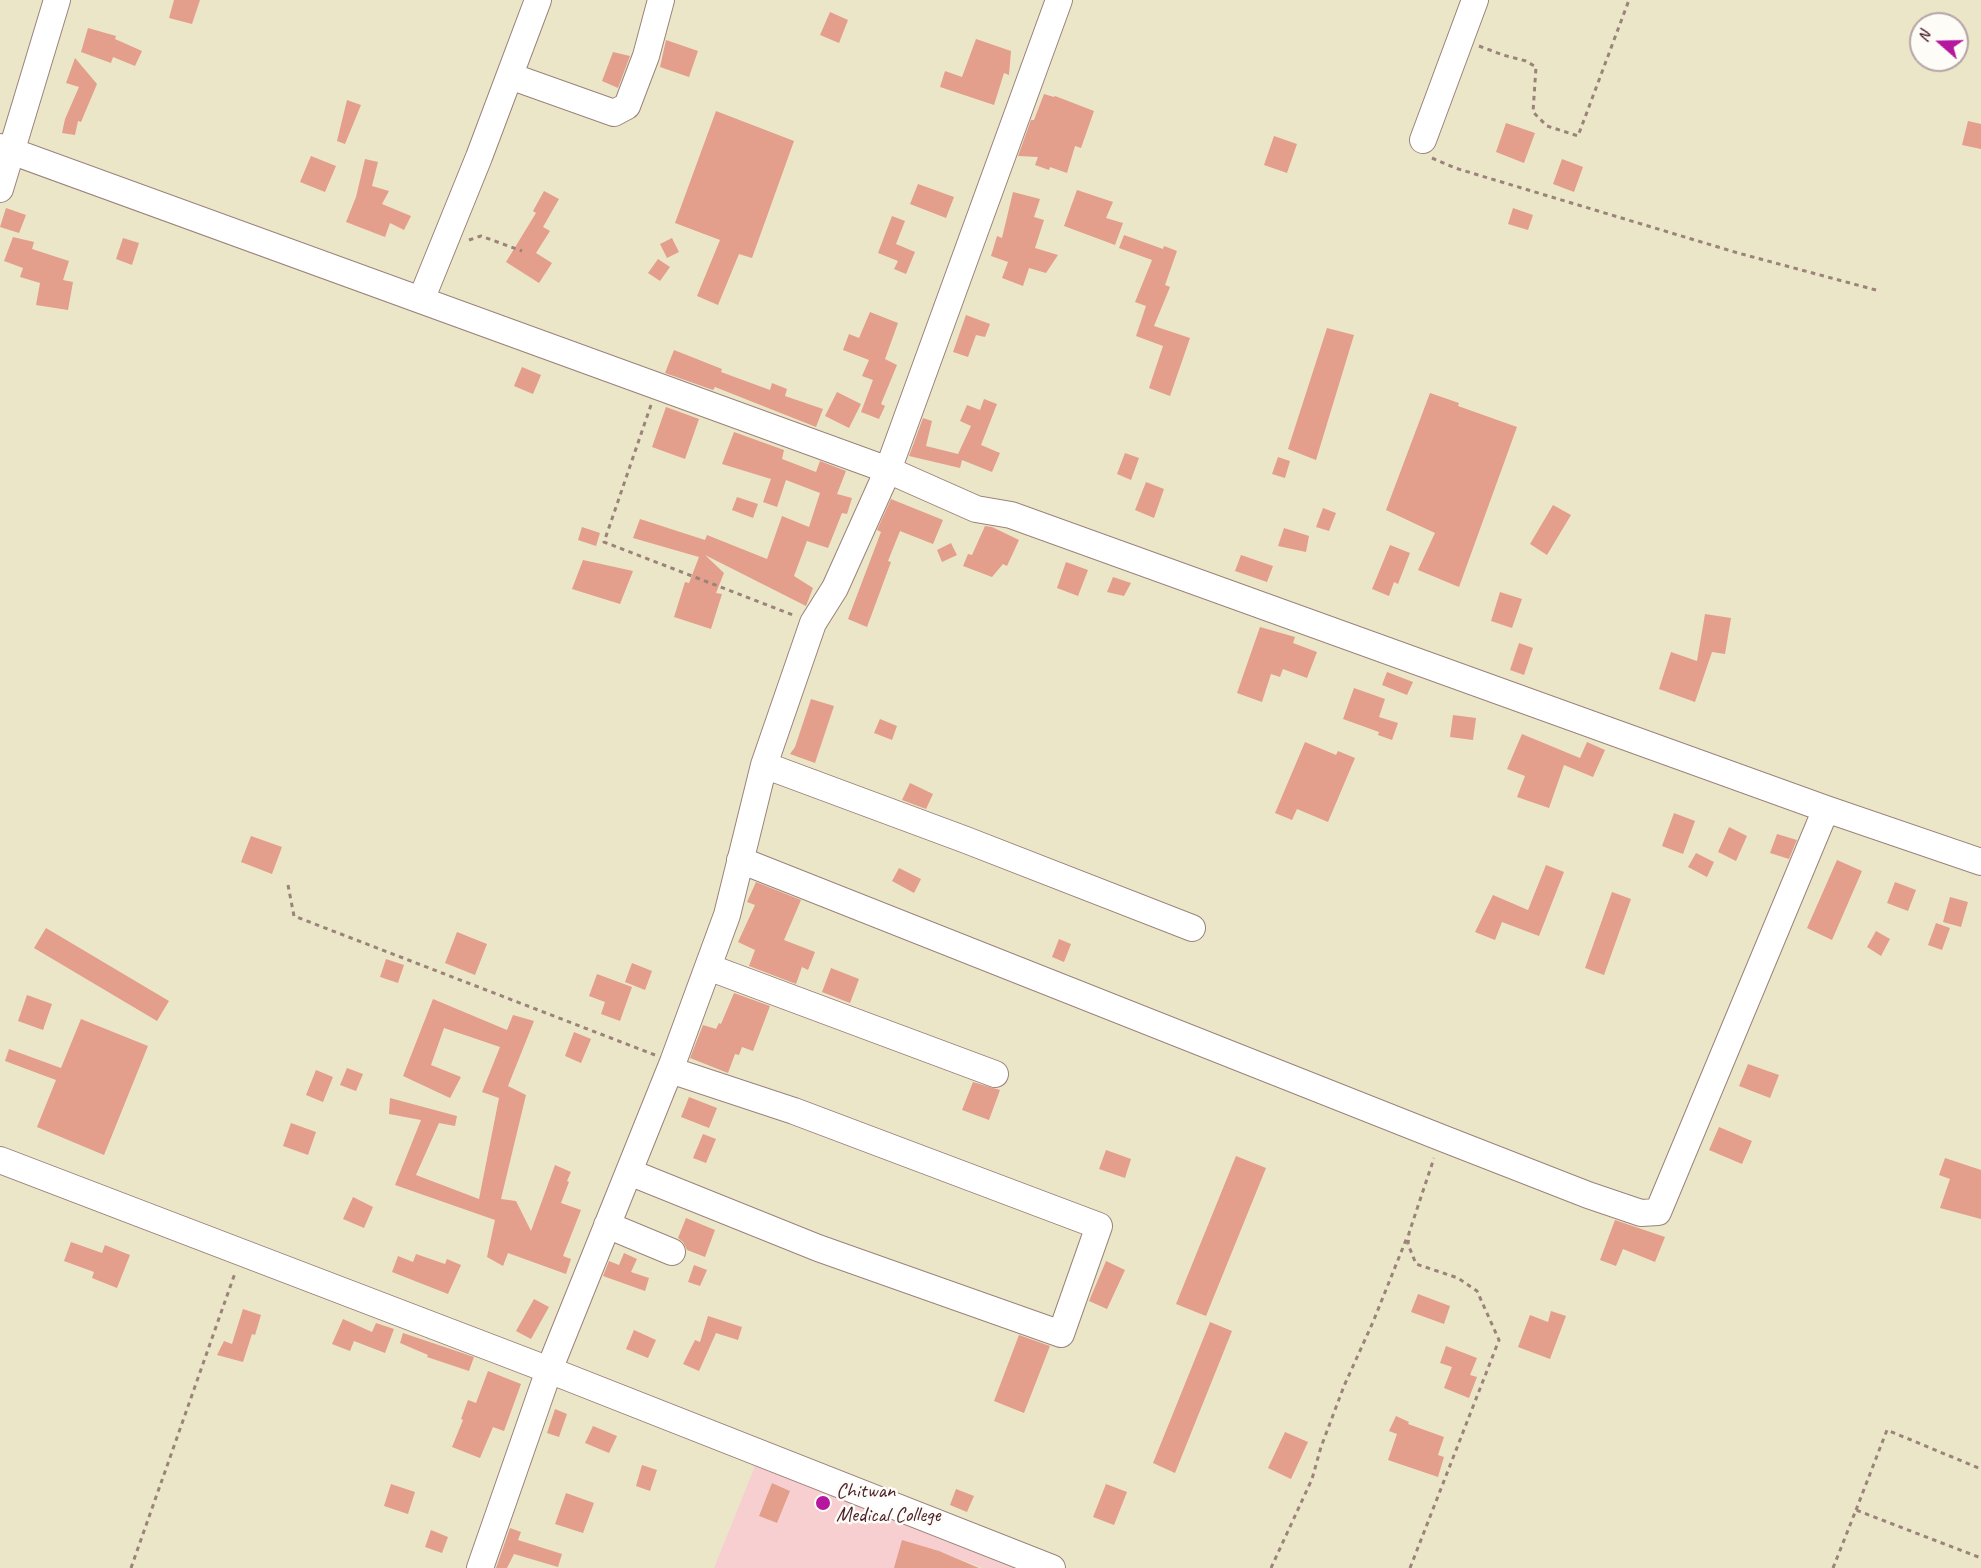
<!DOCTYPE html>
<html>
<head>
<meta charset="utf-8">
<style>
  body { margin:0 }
  #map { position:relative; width:1981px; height:1568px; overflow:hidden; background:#ece6c9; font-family:Caveat,sans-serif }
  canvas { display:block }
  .north { position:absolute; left:1909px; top:12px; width:60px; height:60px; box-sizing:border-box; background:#fdfcf7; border:2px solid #b5a4a5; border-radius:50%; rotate:290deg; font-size:16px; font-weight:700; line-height:24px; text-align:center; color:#4a1f2b }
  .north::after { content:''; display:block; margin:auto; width:21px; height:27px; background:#b5179e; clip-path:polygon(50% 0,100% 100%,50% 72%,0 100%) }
</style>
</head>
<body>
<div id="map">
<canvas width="1981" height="1568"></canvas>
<div class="north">N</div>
</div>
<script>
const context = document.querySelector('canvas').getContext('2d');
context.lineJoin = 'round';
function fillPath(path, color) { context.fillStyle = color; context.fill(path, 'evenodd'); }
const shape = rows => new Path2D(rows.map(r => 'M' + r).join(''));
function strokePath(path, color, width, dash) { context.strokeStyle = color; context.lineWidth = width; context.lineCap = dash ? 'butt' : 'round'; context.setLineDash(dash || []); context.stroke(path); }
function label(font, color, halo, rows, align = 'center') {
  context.font = font + ' Caveat,sans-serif'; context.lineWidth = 5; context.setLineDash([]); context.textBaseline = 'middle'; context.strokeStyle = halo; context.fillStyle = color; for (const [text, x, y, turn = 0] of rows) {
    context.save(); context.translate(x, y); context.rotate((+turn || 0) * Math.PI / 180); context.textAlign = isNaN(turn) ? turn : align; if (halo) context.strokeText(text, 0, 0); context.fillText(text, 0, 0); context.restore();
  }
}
fillPath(shape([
  [757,1461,1014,1566,1014,1568,983,1568,933,1549,926,1568,714,1568],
  [772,1483,790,1491,777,1523,759,1516]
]), '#f7cfd1');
fillPath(shape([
  [174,0,200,0,192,24,169,18],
  [830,12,848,20,839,43,820,35],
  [88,28,116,36,115,39,142,51,135,66,113,57,111,63,81,52],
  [976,39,1011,51,1009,75,1004,73,994,105,940,87,945,71,962,77],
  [666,40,698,51,689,77,660,67],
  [613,52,630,56,618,88,602,81],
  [75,58,97,84,81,122,78,121,75,135,62,133,65,119,79,87,66,83],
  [1044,94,1054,97,1055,96,1094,111,1081,148,1075,146,1067,173,1050,167,1049,170,1035,165,1038,157,1018,156,1031,120,1034,120],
  [347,100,361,105,345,144,337,141],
  [716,111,794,141,752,258,739,254,718,305,697,296,720,240,675,223],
  [1968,121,1981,124,1981,149,1962,145],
  [1506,123,1535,133,1524,163,1496,152],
  [1274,136,1297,144,1287,173,1264,165],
  [311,156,336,166,325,192,300,182],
  [365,159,378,162,372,186,389,191,382,204,411,216,404,230,390,223,385,237,346,222,356,197],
  [1562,159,1583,167,1574,192,1553,184],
  [918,184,954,197,946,218,910,204],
  [1077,190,1113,202,1106,218,1123,223,1115,245,1064,226],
  [544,191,559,199,543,227,550,231,536,253,552,263,539,283,506,262,536,213,533,211],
  [1013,192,1040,199,1034,217,1044,220,1035,248,1058,255,1046,273,1029,268,1023,286,1002,278,1008,262,991,256,997,236,1002,238],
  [6,208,26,215,19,233,0,227],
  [1513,208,1533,215,1528,230,1508,224],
  [892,216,905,221,896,244,915,252,906,274,894,269,898,261,878,253],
  [1124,235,1163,249,1164,246,1177,251,1165,285,1170,287,1154,326,1190,338,1170,396,1149,388,1163,346,1136,336,1146,306,1135,302,1152,260,1119,248],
  [13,237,34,242,32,249,69,261,63,280,73,282,68,310,36,305,40,283,20,277,23,268,4,261],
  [123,238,139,243,132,265,116,259],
  [672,238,679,252,667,258,660,244],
  [658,259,670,267,660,281,648,273],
  [870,312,898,323,885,359,897,365,881,404,885,406,879,419,861,412,873,380,862,376,869,360,843,350,849,334,859,338],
  [966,315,990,324,985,337,976,335,968,357,953,352],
  [1327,328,1354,335,1316,460,1288,449],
  [674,350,722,369,721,372,770,390,772,383,787,389,785,396,823,409,816,427,715,387,713,390,665,373],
  [522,367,541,375,533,394,514,386],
  [837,392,861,404,849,428,825,416],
  [1430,393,1459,403,1458,406,1517,427,1459,587,1418,570,1435,533,1386,510],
  [984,399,997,404,981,445,1000,453,992,472,962,460,960,468,909,456,923,418,932,421,926,446,958,454,971,426,960,421,967,405,980,410],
  [666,407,699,419,685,459,652,447],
  [734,432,784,450,782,459,816,472,820,461,846,471,837,494,852,498,847,514,842,513,828,548,807,541,794,576,813,588,806,606,705,555,724,573,716,593,722,594,711,629,674,617,685,582,689,583,699,557,633,538,640,519,705,540,707,535,767,559,782,516,809,527,820,493,786,480,777,507,763,502,771,479,722,464],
  [1125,453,1139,458,1131,480,1117,474],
  [1278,457,1290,461,1285,478,1272,474],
  [1146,482,1164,489,1154,518,1135,510],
  [737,497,758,504,753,518,732,510],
  [891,499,943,520,933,544,900,531,888,561,891,562,867,627,848,619,881,532,877,530],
  [1553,505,1571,515,1547,555,1530,544],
  [1323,508,1336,513,1329,531,1316,527],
  [985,526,992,527,1019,540,1007,566,1003,564,992,577,963,566,968,554,972,555],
  [582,527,600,533,596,546,578,540],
  [1284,528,1309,536,1306,552,1278,546],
  [951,543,957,555,942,562,937,550],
  [1390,545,1410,553,1398,584,1394,582,1389,596,1372,589],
  [1241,555,1273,566,1267,582,1235,571],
  [583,560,633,571,620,604,572,589],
  [1066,562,1088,570,1078,596,1057,588],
  [1113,577,1131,583,1124,596,1107,592],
  [1500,592,1522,599,1512,628,1491,621],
  [1705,614,1731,618,1725,654,1712,652,1695,702,1659,689,1671,652,1697,661],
  [1260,627,1295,637,1293,643,1317,652,1307,678,1283,669,1280,677,1271,674,1262,702,1237,693],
  [1519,643,1533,648,1524,675,1510,670],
  [1387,672,1413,682,1407,695,1382,685],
  [1354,688,1385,699,1379,717,1398,723,1392,740,1378,735,1379,732,1343,719],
  [811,699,834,706,815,763,790,754,795,747],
  [1453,715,1476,718,1473,740,1450,737],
  [880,719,897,726,892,740,874,733],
  [1522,734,1580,758,1587,742,1605,750,1593,777,1564,765,1549,808,1517,797,1525,776,1507,769],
  [1305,742,1336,755,1338,751,1355,758,1328,822,1297,809,1292,820,1275,813],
  [910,783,933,794,926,809,902,800],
  [1674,813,1695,821,1683,854,1662,846],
  [1729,827,1747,836,1736,861,1718,852],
  [1777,834,1797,840,1789,859,1770,853],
  [251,836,282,847,272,874,241,862],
  [1696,853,1714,862,1707,877,1688,867],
  [1837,860,1862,871,1832,940,1807,928],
  [1546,865,1564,872,1539,936,1502,922,1495,940,1475,932,1493,895,1528,910],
  [899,868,921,879,914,893,892,881],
  [756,882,801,900,784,940,815,952,808,970,802,967,796,984,749,966,755,950,738,942,755,905,747,902],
  [1895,882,1916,890,1908,911,1887,903],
  [1612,892,1631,899,1604,975,1585,968],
  [1950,897,1968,902,1961,927,1943,922],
  [1936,923,1950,928,1942,950,1928,945],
  [46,928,169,1001,157,1021,34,948],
  [1876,931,1890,939,1881,956,1867,947],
  [457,932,487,944,475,975,445,963],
  [1059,939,1071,944,1064,962,1052,957],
  [386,959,404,965,398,983,380,977],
  [632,963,652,971,645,990,625,982],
  [831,968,859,979,850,1003,822,992],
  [597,974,632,987,620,1021,601,1014,605,1002,589,996],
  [734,993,770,1006,753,1051,742,1047,739,1055,735,1054,728,1073,690,1058,703,1025,716,1029,719,1023,721,1024],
  [27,995,52,1004,43,1030,18,1021],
  [433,999,507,1030,513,1015,534,1021,508,1086,526,1095,501,1199,516,1201,531,1231,555,1165,571,1172,567,1181,569,1182,561,1203,581,1210,563,1256,571,1259,566,1274,508,1253,503,1266,487,1257,495,1220,395,1185,421,1120,389,1114,390,1098,457,1116,455,1126,439,1123,416,1175,479,1199,499,1098,482,1092,500,1047,444,1028,431,1065,461,1077,450,1098,403,1076],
  [81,1019,148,1046,104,1155,37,1127,56,1080,5,1061,9,1049,61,1068],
  [574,1032,591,1039,581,1063,565,1056],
  [1748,1064,1779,1075,1770,1098,1739,1086],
  [347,1068,363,1074,356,1091,340,1085],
  [316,1070,333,1077,323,1102,306,1095],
  [973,1082,1000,1090,989,1120,962,1110],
  [689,1097,717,1108,709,1128,681,1117],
  [291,1123,316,1132,308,1155,283,1146],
  [1719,1127,1752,1141,1742,1164,1709,1150],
  [703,1134,716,1139,706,1163,693,1158],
  [1106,1150,1131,1159,1125,1178,1099,1169],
  [1236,1156,1266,1168,1206,1316,1176,1304],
  [1945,1158,1981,1170,1981,1219,1940,1208,1950,1179,1939,1175],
  [353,1197,373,1207,364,1228,343,1219],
  [686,1218,715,1230,705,1257,687,1250,683,1242,678,1238],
  [1615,1220,1665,1237,1655,1262,1623,1249,1616,1266,1600,1260],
  [71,1242,102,1253,105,1245,130,1255,117,1288,92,1278,94,1272,64,1261],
  [624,1253,637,1259,631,1272,649,1278,645,1291,603,1276,609,1261,619,1265],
  [416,1254,445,1264,447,1259,461,1265,448,1294,392,1272,398,1256,413,1262],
  [1106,1261,1125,1270,1107,1309,1089,1301],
  [694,1265,707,1270,700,1286,688,1282],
  [1418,1294,1450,1306,1444,1324,1411,1312],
  [534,1299,549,1307,531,1339,516,1331],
  [243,1309,261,1315,255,1335,252,1334,243,1362,217,1355,224,1341,232,1344],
  [1551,1311,1566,1316,1550,1359,1518,1347,1530,1315,1548,1322],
  [708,1316,742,1327,738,1340,716,1333,699,1371,683,1364,695,1340,700,1342],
  [343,1319,372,1332,376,1323,394,1329,385,1353,354,1341,350,1351,332,1344],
  [1210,1322,1232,1331,1175,1473,1153,1463],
  [634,1330,656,1340,648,1358,626,1349],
  [403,1333,474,1357,469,1371,427,1357,428,1355,400,1343],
  [1019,1335,1050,1346,1024,1413,994,1401],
  [1446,1346,1477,1358,1470,1375,1477,1377,1469,1398,1444,1388,1452,1367,1440,1363],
  [488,1371,521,1384,504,1431,493,1427,480,1458,452,1447,463,1420,461,1419,468,1400,476,1403],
  [555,1409,567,1414,559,1437,547,1433],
  [1396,1416,1409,1422,1408,1424,1444,1437,1438,1455,1444,1457,1438,1477,1388,1460,1397,1434,1389,1431],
  [593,1426,617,1436,609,1453,585,1443],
  [1285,1432,1308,1442,1291,1479,1268,1468],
  [642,1465,657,1470,650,1491,636,1486],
  [772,1483,790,1491,777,1523,759,1516],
  [391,1484,415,1492,408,1514,384,1506],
  [1106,1484,1127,1492,1114,1525,1093,1517],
  [956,1489,974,1496,967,1512,950,1505],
  [566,1493,594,1503,583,1533,555,1524],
  [510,1528,521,1532,518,1540,562,1554,558,1567,514,1554,507,1568,496,1568],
  [431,1530,448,1537,442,1553,425,1547],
  [902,1540,939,1551,979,1568,894,1568]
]), '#e39e8c');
const minor = shape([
  [510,76,614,113,627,106,646,56,661,0],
  [1423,140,1475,0],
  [0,147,888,470,976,509,1011,515,1826,809,1981,862],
  [0,189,57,0],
  [421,300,479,157,538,0],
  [764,765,966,840,1192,928],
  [740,860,1442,1138,1588,1195,1641,1213,1658,1212,1826,809],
  [708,967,995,1074],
  [0,1160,549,1370,1052,1568],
  [629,1172,818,1248,1061,1334,1099,1226,794,1111,670,1070],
  [607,1225,672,1252],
  [480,1568,549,1370,673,1062,727,915,764,765,813,623,835,588,888,470,1059,0]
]);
strokePath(minor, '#9b827a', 28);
strokePath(shape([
  [1479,46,1503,55,1526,61,1536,67,1533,112,1547,126,1578,136,1629,0],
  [1432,158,1455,168,1738,253,1876,290],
  [469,240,481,236,522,251],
  [651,405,604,542,793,615],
  [288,885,294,916,655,1055],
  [1856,1510,1887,1430,1981,1469],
  [131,1568,235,1273],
  [1271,1568,1312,1479,1321,1447,1344,1386,1373,1322,1408,1235],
  [1410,1568,1499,1340,1477,1291,1458,1278,1416,1264,1408,1244,1409,1233,1434,1158],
  [1833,1568,1856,1510,1981,1558]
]), '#9b827a', 3, [4.5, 4.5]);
strokePath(minor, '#fff', 26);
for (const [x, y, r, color] of [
  [823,1503,8,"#b5179e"]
]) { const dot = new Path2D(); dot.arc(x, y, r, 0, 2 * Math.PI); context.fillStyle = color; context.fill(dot); strokePath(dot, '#fdfcf7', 2); }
label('21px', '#4a1f2b', '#fdfcf7', [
  ["Chitwan",836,1491],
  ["Medical College",836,1515]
], 'left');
</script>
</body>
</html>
